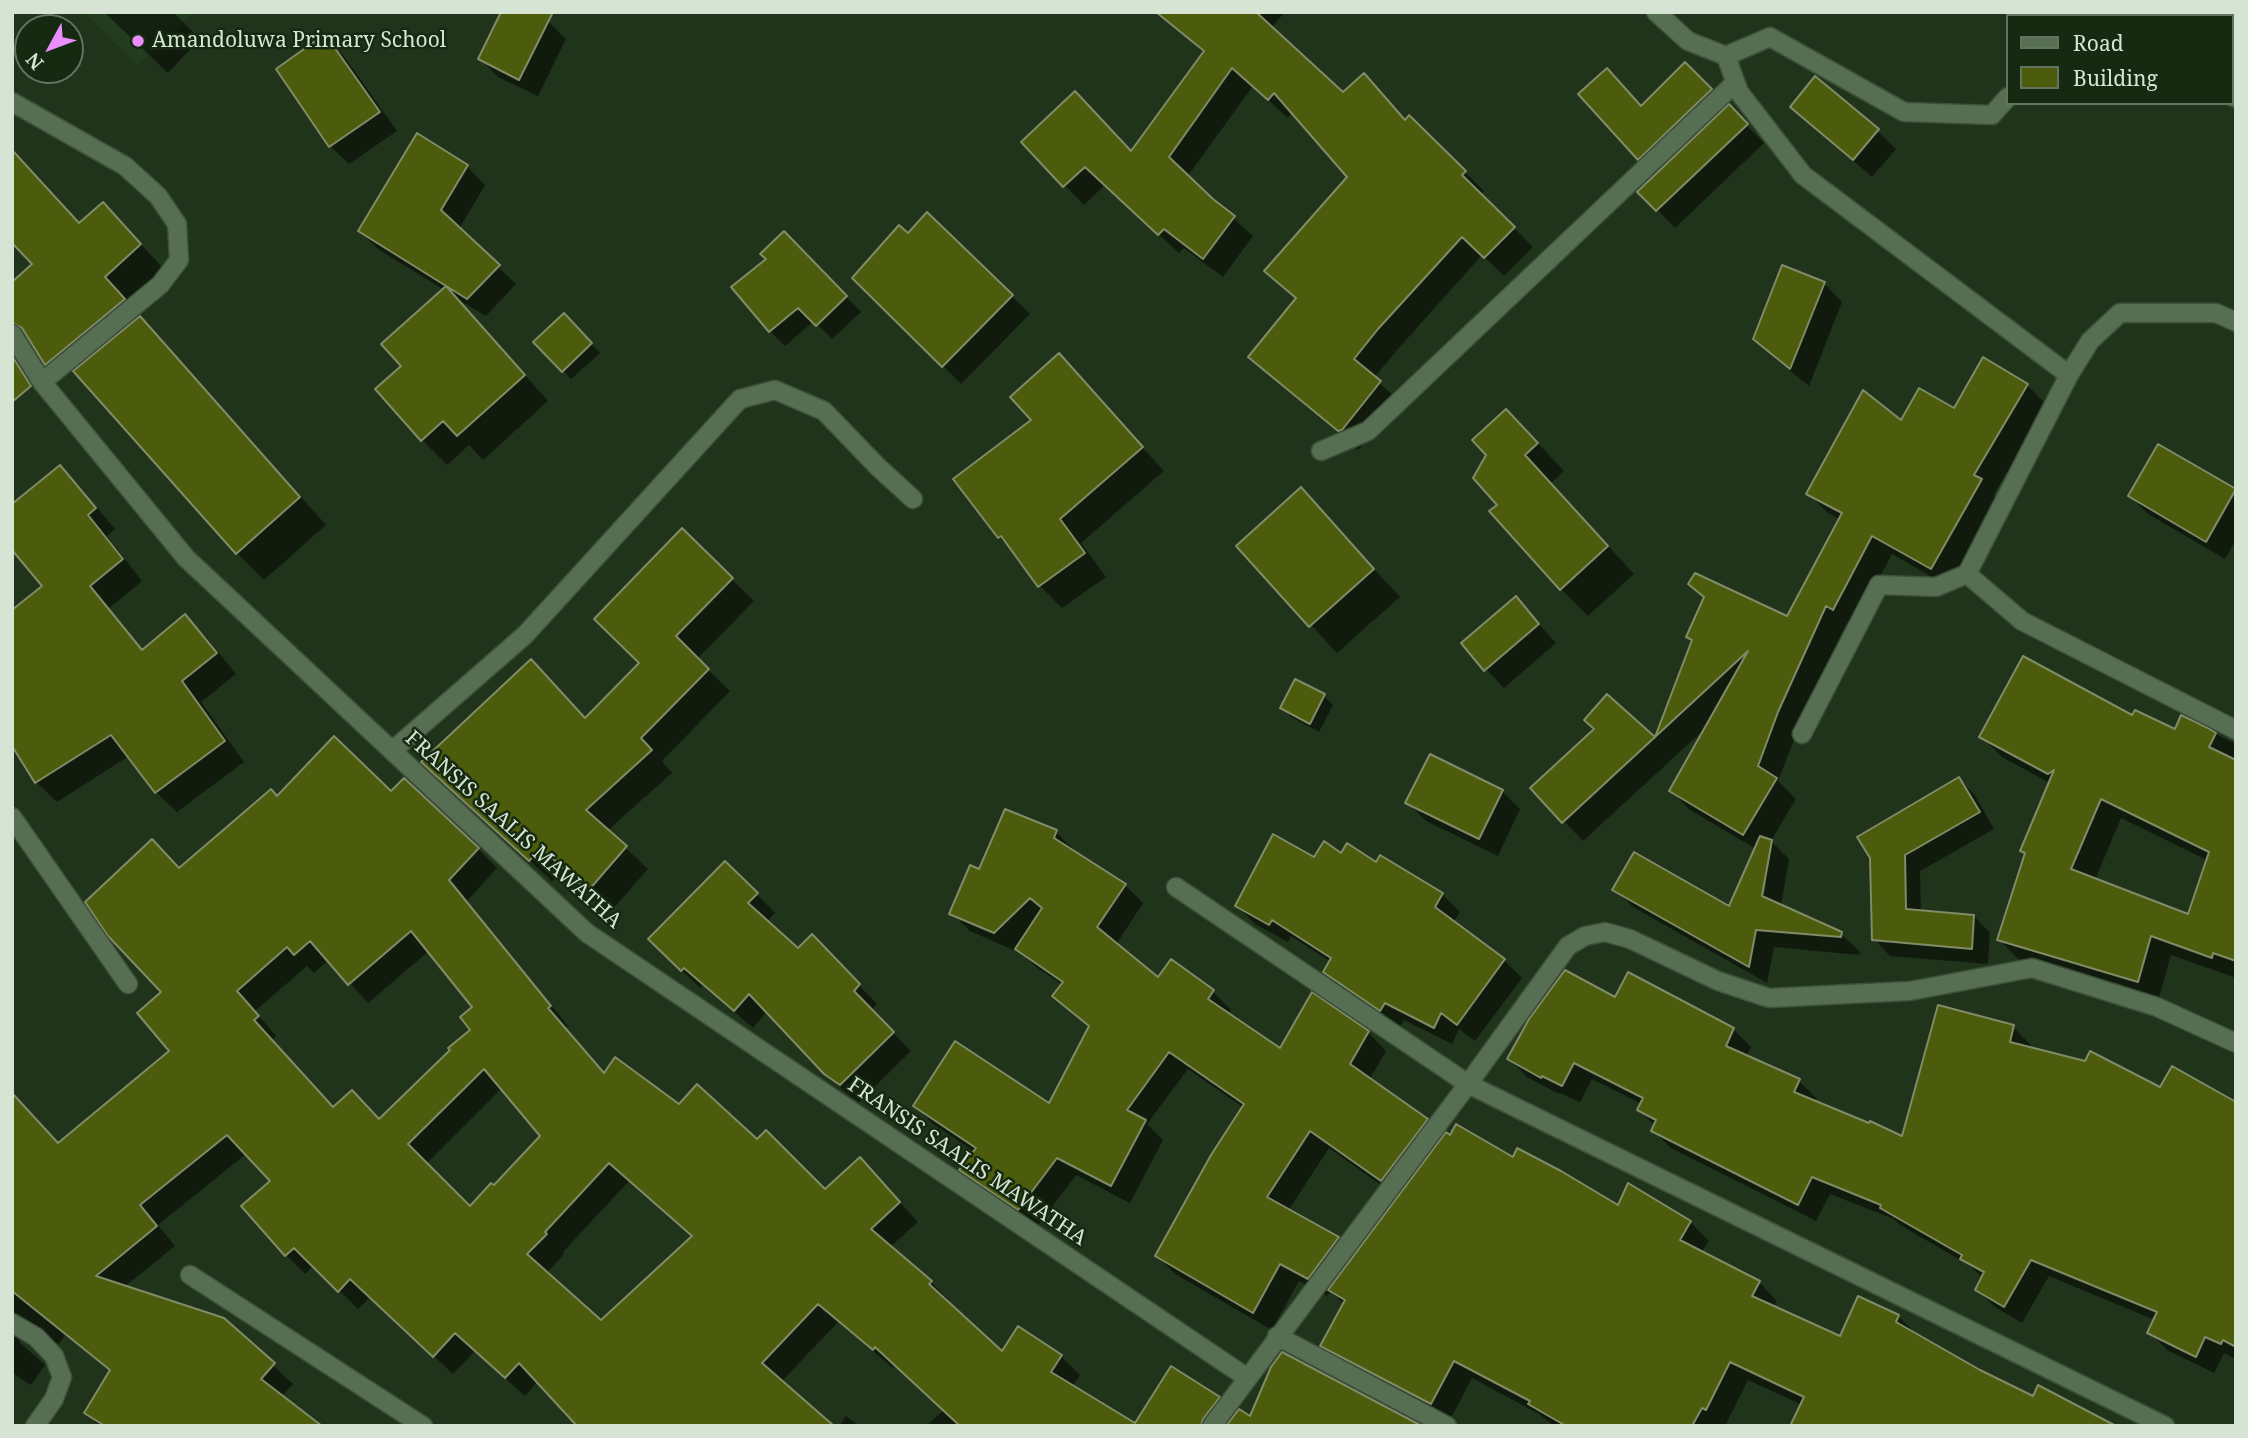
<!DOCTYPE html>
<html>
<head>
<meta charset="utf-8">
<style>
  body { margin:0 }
  #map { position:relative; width:2248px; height:1438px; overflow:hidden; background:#1f341b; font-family:"Noto Serif",serif }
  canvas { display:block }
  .frame { position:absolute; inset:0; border:14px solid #d6e4d4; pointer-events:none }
  .legend { position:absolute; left:2006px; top:14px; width:228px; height:91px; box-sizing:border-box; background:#152a11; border:2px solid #62745f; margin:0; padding:9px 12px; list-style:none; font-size:21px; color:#d6e4d4 }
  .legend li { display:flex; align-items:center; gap:14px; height:35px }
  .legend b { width:35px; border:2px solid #62745f }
  .north { position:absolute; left:14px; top:14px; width:70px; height:70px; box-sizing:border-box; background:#152a11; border:2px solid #62745f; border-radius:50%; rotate:229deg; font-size:19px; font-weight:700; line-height:28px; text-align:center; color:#d6e4d4 }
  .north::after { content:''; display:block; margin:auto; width:24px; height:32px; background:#ea8dfd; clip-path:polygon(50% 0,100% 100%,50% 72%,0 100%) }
</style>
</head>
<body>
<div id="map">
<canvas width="2248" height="1438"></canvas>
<div class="frame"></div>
<ul class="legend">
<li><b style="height:9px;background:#566e52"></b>Road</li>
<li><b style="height:19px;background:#4c5b0c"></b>Building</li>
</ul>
<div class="north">N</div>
</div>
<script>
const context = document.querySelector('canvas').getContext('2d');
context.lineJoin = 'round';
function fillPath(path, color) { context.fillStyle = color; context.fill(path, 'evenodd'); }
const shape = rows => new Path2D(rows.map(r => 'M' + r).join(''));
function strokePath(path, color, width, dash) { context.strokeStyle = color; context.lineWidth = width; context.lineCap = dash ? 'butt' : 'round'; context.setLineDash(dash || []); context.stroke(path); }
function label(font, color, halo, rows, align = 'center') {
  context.font = font + ' "Noto Serif",serif'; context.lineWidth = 5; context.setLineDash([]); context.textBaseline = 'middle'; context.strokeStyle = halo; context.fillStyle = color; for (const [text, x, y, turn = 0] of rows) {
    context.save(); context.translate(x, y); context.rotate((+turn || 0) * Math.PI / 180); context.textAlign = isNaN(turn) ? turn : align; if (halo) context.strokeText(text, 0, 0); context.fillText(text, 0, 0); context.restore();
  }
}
fillPath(shape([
  [84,12,194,12,138,65]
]), '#223d1e');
fillPath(shape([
  [104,12,173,12,200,39,168,73],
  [1159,12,1285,12,1271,28,1343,94,1364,76,1406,121,1409,117,1484,191,1481,195,1533,247,1504,276,1482,255,1398,349,1374,378,1400,402,1358,450,1270,376,1250,357,1297,299,1267,271,1350,177,1293,112,1288,118,1253,86,1187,177,1253,236,1223,277,1184,248,1179,253,1105,185,1084,205,1023,142,1132,153,1204,53],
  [548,21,566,39,538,96,498,77,480,59],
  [325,37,343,55,397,131,349,164,330,146],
  [1685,64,1764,143,1675,228,1640,192,1656,176,1639,159,1642,108],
  [1792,107,1877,131,1896,149,1872,177],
  [418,136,467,166,485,185,459,229,516,284,486,316,457,299,548,401,483,460,469,445,447,465,422,440,403,366,444,290,378,249,360,231],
  [27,168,81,224,103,204,167,272,131,305,326,525,264,580,237,553,59,353,34,264],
  [927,215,1030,314,961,384,855,278,908,236],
  [784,234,861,312,832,339,814,321,785,346,770,331,768,260],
  [1824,283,1842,302,1809,386,1773,357,1755,338],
  [564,316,600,353,571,379,536,342],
  [1059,356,1164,471,1081,543,1106,577,1062,608,1040,586,1018,555,999,537,956,480,1033,421],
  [1984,360,2027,385,2047,405,1994,494,2000,500,1951,588,1892,554,1853,628,1846,624,1797,732,1778,781,1796,799,1771,841,1789,859,1781,906,1841,934,1860,952,1859,955,1774,947,1767,983,1633,907,1615,889,1729,908,1756,849,1690,810,1671,791,1706,728,1583,841,1532,788,1596,730,1607,697,1655,740,1693,642,1688,636,1705,599,1690,584,1788,618,1841,520,1828,513,1808,493,1901,422,1954,411],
  [1765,883,1766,884,1762,905,1761,891],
  [1533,438,1564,471,1551,483,1634,574,1588,616,1561,589,1499,505],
  [2158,446,2236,492,2236,540,2225,559,2148,514,2130,496],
  [60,467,80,487,115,529,107,536,142,581,109,608,144,651,185,617,206,637,236,674,201,702,244,762,177,812,156,792,129,756,57,802,36,782,45,586],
  [1301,490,1400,597,1337,653,1238,546],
  [682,531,754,601,697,659,730,691,662,761,672,773,607,831,648,869,611,911,564,869,552,881,445,783,586,720,641,663],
  [1516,599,1556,643,1504,688,1486,669],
  [1324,696,1333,705,1319,732,1291,717,1282,708],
  [2133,718,2176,731,2182,718,2236,744,2236,836,2221,867,2121,818,2095,880,2189,916,2236,878,2236,978,2171,955,2159,997,2154,995,2152,999,2019,960,1999,939,2027,855,2022,850,2050,783,2002,757,1982,737],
  [1959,779,1975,795,1994,829,1920,871,1921,912,1974,916,1990,933,1988,964,1890,956,1874,939,1872,858],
  [1502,791,1520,809,1498,856,1426,821,1408,803],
  [391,793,478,849,497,868,467,901,568,1026,566,1027,605,1074,757,1141,825,1191,879,1179,918,1222,890,1247,931,1282,950,1301,948,1303,1002,1354,1061,1356,1080,1375,1072,1387,1135,1425,1219,1398,1238,1417,1231,1426,926,1426,944,1410,895,1365,893,1368,838,1322,781,1382,538,1381,525,1396,475,1351,453,1374,370,1297,358,1309,314,1265,305,1274,286,1255,272,1181,246,1154,158,1225,175,1246,124,1287,223,1319,293,1384,281,1397,319,1426,100,1426,86,1412,111,1372,65,1335,59,1344,33,1330,21,1336,19,1342,45,1365,31,1385,12,1373,12,1095,58,1144,171,1051,163,993,179,870,278,798],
  [429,951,474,1007,473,1030,380,1121,334,1109,272,1040,276,1036,255,1011,307,966,314,973,329,960,368,1003],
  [502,1088,542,1136,494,1188,470,1209,426,1164],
  [629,1181,693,1237,601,1322,546,1274,564,1254,563,1252],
  [1056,832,1074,850,1073,852,1125,885,1143,903,1116,945,1158,979,1213,992,1231,1010,1228,1014,1280,1051,1368,1032,1386,1051,1369,1080,1426,1120,1444,1138,1514,1159,1619,1208,1690,1222,1709,1241,1701,1253,1759,1282,1777,1301,1773,1308,1841,1338,1898,1316,1917,1335,1979,1371,2033,1398,2088,1413,1802,1405,1748,1380,1725,1426,1554,1426,1539,1414,1472,1378,1449,1422,1341,1364,1323,1346,1344,1304,1331,1291,1327,1296,1299,1281,1272,1330,1175,1274,1157,1256,1244,1108,1188,1069,1147,1124,1163,1140,1130,1203,1076,1175,1037,1227,980,1188,962,1170,975,1152,933,1124,915,1106,1049,1106,1090,1028,1054,996,1063,985,1036,967,1016,947,1013,950,970,931,952,913,980,871],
  [1329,1148,1399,1198,1356,1256,1338,1239,1288,1211],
  [1342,855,1377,865,1442,894,1460,912,1453,923,1504,960,1522,978,1475,1041,1459,1029,1452,1044,1404,1020,1399,1028,1343,990,1325,972,1331,962,1291,936,1288,942,1255,924,1237,906,1314,859],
  [726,863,775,913,766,922,798,950,830,955,877,1004,871,1010,911,1051,859,1102,845,1092,767,1011,753,1028,704,985,700,988,650,939],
  [1616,999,1733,1029,1751,1047,1746,1057,1799,1081,1817,1099,1815,1102,1903,1139,2013,1027,2031,1045,2030,1048,2161,1089,2236,1104,2236,1359,2224,1353,2214,1373,2167,1350,2149,1332,2155,1320,2049,1276,2022,1323,1995,1307,1977,1290,1983,1278,1969,1265,1900,1225,1894,1219,1830,1194,1816,1221,1671,1148,1653,1131,1655,1126,1639,1110,1642,1104,1592,1079,1580,1102,1560,1093,1559,1094,1527,1077,1509,1059],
  [846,1416,859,1426,839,1426]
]), '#0007');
const building = shape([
  [501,12,553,12,519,80,478,59,501,12],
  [1156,12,1256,12,1343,92,1364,73,1405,120,1409,115,1466,171,1462,175,1515,227,1484,258,1462,237,1378,329,1354,359,1381,381,1342,430,1338,431,1248,357,1296,298,1264,271,1347,177,1274,93,1268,100,1232,68,1169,157,1213,199,1235,216,1203,259,1164,229,1158,235,1085,167,1063,187,1021,142,1075,91,1131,151,1204,51,1156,12],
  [325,34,380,112,329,147,276,69,325,34],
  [1685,62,1712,89,1638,160,1578,94,1607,68,1641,106,1685,62],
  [1815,76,1879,129,1853,160,1790,107,1815,76],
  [1729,104,1748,124,1656,211,1637,192,1729,104],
  [417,133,468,165,441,210,500,265,467,299,358,231,417,133],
  [12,150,79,223,103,202,141,244,105,277,125,299,45,365,22,328,12,323,12,282,32,264,12,243,12,150],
  [927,212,1013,295,942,367,852,278,899,225,908,233,927,212],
  [784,231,847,296,816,326,798,308,769,332,731,287,766,259,760,254,784,231],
  [1782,265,1825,282,1790,369,1753,339,1782,265],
  [446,286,525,375,457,436,443,421,421,441,375,389,401,366,381,344,446,286],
  [564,313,592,343,562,372,533,342,564,313],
  [140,316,300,497,236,554,73,371,140,316],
  [1059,353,1143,447,1060,519,1085,553,1038,587,1001,536,998,538,953,479,1031,420,1010,397,1059,353],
  [12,356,31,386,12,402,12,356],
  [1983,357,2028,384,1974,475,1982,479,1931,569,1872,536,1833,610,1826,606,1778,712,1758,766,1777,778,1743,835,1669,791,1748,651,1562,823,1530,788,1594,729,1584,720,1607,694,1655,737,1692,640,1686,637,1704,597,1688,584,1695,573,1787,616,1842,513,1806,494,1863,390,1901,420,1919,388,1954,408,1983,357],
  [1506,409,1538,443,1525,455,1608,546,1560,590,1489,511,1497,505,1473,478,1486,455,1472,440,1506,409],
  [2158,444,2236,489,2206,542,2128,496,2158,444],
  [60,465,96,508,88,515,123,559,90,586,142,650,185,614,217,653,182,681,225,741,155,793,111,735,35,783,12,746,12,610,42,586,12,550,12,504,60,465],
  [1301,487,1374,569,1309,627,1236,546,1301,487],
  [682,528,733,578,676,636,709,669,641,738,652,750,586,810,627,846,588,891,541,848,529,861,421,762,531,659,585,718,639,663,594,619,682,528],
  [1516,596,1539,624,1484,671,1461,643,1516,596],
  [2023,656,2132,715,2135,710,2175,729,2181,715,2208,728,2216,733,2209,747,2236,760,2236,961,2213,953,2212,958,2151,936,2138,982,1997,940,2025,853,2020,851,2054,770,2048,774,1979,737,2023,656],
  [2101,799,2209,852,2188,914,2071,869,2101,799],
  [1295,679,1325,694,1310,724,1280,708,1295,679],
  [334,736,391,791,404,778,479,848,449,880,551,1006,548,1008,604,1073,615,1057,679,1104,697,1084,757,1139,766,1130,825,1189,860,1157,900,1202,871,1229,932,1281,929,1284,1002,1351,1018,1326,1062,1355,1051,1372,1135,1423,1171,1366,1220,1397,1203,1419,1201,1426,960,1426,875,1347,873,1350,818,1304,762,1363,834,1426,577,1426,519,1363,505,1378,455,1333,433,1357,350,1279,338,1292,294,1248,285,1256,241,1206,270,1181,227,1135,140,1205,157,1226,96,1276,224,1318,275,1363,261,1379,322,1426,105,1426,84,1413,110,1370,12,1291,12,1093,58,1143,169,1051,137,1013,161,992,108,936,85,902,152,839,179,868,271,789,277,796,334,736],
  [411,931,472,1007,460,1017,470,1030,448,1048,450,1050,379,1119,352,1090,333,1107,254,1020,259,1016,237,991,287,947,294,955,310,941,348,985,411,931],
  [484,1069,540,1136,494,1185,491,1183,470,1206,408,1144,484,1069],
  [609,1163,692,1236,601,1320,527,1254,547,1234,545,1232,609,1163],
  [1430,754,1503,790,1479,839,1405,803,1430,754],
  [1959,777,1980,812,1905,855,1906,909,1974,915,1972,949,1872,940,1870,858,1857,837,1959,777],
  [1005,809,1057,830,1054,838,1126,884,1097,927,1158,977,1171,959,1214,990,1208,999,1280,1048,1312,992,1369,1031,1350,1064,1428,1119,1381,1181,1310,1131,1267,1197,1339,1237,1308,1279,1280,1264,1253,1313,1155,1256,1211,1155,1244,1104,1169,1052,1127,1110,1146,1120,1111,1186,1057,1158,1018,1210,959,1170,976,1148,913,1106,955,1041,1049,1103,1089,1026,1052,996,1063,982,1015,949,1042,908,1030,898,994,933,949,914,970,865,979,869,1005,809],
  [1273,834,1314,857,1324,841,1341,853,1347,843,1376,862,1380,855,1443,893,1435,907,1505,959,1457,1025,1441,1013,1434,1028,1385,1003,1380,1011,1323,972,1331,958,1272,920,1269,925,1235,906,1273,834],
  [1760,836,1772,840,1762,896,1842,932,1841,937,1756,930,1749,967,1612,890,1634,852,1729,906,1760,836],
  [725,861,758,893,748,903,798,948,812,934,860,984,854,991,894,1032,840,1085,824,1074,749,994,734,1011,684,968,681,971,648,939,725,861],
  [1565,970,1615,997,1628,972,1734,1028,1726,1046,1800,1079,1794,1092,1869,1123,1870,1121,1902,1136,1938,1005,2014,1025,2010,1042,2085,1061,2090,1051,2160,1087,2172,1066,2236,1102,2236,1347,2223,1340,2221,1344,2205,1337,2196,1357,2147,1333,2157,1312,2031,1260,2004,1307,1975,1290,1984,1272,1960,1259,1962,1255,1880,1208,1881,1205,1812,1177,1798,1205,1651,1131,1656,1120,1637,1110,1643,1098,1574,1063,1562,1086,1542,1076,1541,1078,1507,1059,1529,1019,1565,970],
  [1456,1124,1513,1157,1517,1148,1561,1171,1618,1205,1628,1183,1691,1221,1680,1240,1760,1281,1752,1296,1840,1336,1858,1296,1899,1315,1896,1322,1980,1370,2033,1396,2038,1385,2116,1426,1790,1426,1804,1397,1730,1362,1706,1410,1702,1408,1692,1426,1566,1426,1528,1404,1530,1401,1454,1361,1431,1404,1320,1346,1345,1300,1328,1290,1446,1132,1450,1135,1456,1124],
  [1282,1352,1420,1425,1419,1426,1226,1426,1239,1409,1250,1416,1271,1367,1282,1352]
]);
fillPath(building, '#4c5b0c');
strokePath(building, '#818b67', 2);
const minor = shape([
  [1656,12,1688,41,1726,56,1770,37,1904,112,1992,115,2008,97],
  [2056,12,2063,16],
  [1726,56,1739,92,1803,175,2069,375,1967,574,1936,587,1879,585,1802,734],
  [2232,96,2236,98],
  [12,102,125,166,158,196,177,224,179,260,160,285,42,382],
  [12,334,42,382,186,558,587,933,1246,1377],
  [2069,375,2090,341,2120,313,2216,313,2236,322],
  [1321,451,1368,431,1735,83],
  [1967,574,2022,621,2236,730],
  [392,751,525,635,740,399,775,390,824,411,878,467,913,499],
  [12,817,128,984],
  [1176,887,1468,1084,2165,1426],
  [190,1275,423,1426],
  [12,1323,36,1337,54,1356,62,1377,54,1399,35,1426],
  [1277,1336,1447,1426],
  [1212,1426,1468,1084,1568,946,1585,936,1605,932,1630,939,1718,981,1769,998,1910,991,2032,968,2157,1007,2236,1043]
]);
strokePath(minor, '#3d503a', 21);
strokePath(minor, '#566e52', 18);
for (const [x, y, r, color] of [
  [138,41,7,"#ea8dfd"]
]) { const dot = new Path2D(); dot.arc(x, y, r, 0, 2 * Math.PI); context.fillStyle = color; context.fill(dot); strokePath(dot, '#152a11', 2.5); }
label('21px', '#d6e4d4', '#152a11', [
  ["Amandoluwa Primary School",152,41]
], 'left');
label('21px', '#d6e4d4', '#152a11', [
  ["FRANSIS SAALIS MAWATHA",513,830,42],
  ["FRANSIS SAALIS MAWATHA",967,1162,34]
]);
</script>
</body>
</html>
